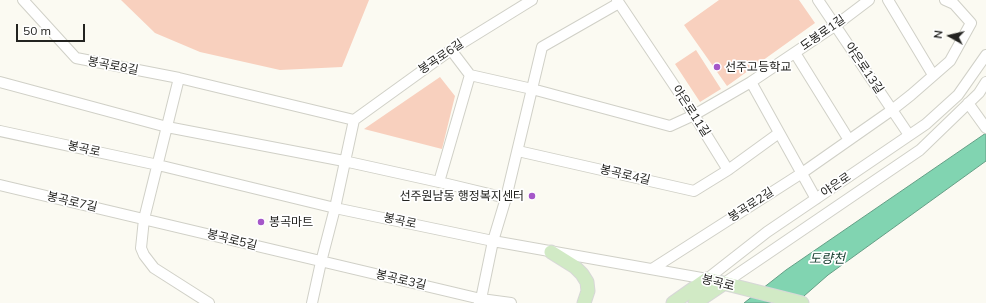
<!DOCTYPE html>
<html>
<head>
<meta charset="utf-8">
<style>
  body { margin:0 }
  #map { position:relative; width:986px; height:303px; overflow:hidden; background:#fbfaf2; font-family:Mulish,sans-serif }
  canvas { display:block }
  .north { position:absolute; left:930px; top:16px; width:40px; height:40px; -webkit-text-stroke:3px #fff; paint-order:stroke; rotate:278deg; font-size:11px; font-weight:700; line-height:16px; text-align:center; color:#232320 }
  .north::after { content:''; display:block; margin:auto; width:14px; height:18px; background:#232320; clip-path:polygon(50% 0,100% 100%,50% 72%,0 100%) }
  .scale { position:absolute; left:16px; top:24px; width:69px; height:18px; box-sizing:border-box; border:2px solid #232320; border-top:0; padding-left:5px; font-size:12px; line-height:14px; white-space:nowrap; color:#232320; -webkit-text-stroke:3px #fff; paint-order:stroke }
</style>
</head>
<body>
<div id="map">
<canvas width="986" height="303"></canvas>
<div class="north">N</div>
<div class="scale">50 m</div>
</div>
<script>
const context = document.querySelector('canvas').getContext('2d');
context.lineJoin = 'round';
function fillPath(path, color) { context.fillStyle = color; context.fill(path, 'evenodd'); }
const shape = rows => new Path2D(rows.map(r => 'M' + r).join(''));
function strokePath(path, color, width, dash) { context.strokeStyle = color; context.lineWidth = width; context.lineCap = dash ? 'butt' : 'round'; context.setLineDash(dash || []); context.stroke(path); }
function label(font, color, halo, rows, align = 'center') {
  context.font = font + ' Mulish,"Noto Sans KR",sans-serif'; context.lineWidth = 3.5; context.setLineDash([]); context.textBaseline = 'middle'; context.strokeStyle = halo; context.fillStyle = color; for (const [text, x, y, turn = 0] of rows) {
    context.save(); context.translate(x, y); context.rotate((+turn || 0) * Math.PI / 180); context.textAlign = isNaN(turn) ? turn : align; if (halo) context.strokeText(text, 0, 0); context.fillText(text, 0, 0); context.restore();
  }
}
fillPath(shape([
  [121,0,369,0,342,67,280,70,200,52,155,33],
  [719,0,799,0,815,23,727,86,684,25],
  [696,50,721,89,700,102,675,64],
  [440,77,455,96,442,149,364,129]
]), '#f8d0be');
const water = shape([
  [986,133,986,161,828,275,796,303,744,303,786,270,986,133]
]);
fillPath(water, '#81d4b1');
strokePath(water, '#659f86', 1);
const minor = shape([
  [23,0,76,58,179,78,354,120],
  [617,0,694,115,728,170,779,133],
  [818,0,909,135],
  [888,0,933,75],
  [451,50,470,75,532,89,670,126,694,115,751,82,836,25,869,0],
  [795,53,849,140],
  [179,78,144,219,141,248,144,255,154,268,209,303],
  [0,82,167,127,344,161,439,182,506,198],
  [751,82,816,199],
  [968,103,986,128],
  [0,131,158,165,335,208,493,241,707,279,767,232,926,124,958,95,986,55],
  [518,151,694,191,728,170],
  [439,182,470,75],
  [0,185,481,299,511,303],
  [652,269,802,173,892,110,911,95,950,61,971,23,954,4,945,0],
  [723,284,920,150,979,93,986,82],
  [312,303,321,262,335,208,354,120,451,50,532,0],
  [479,303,481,299,493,241,506,198,542,47,619,3]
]);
const major = shape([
  [551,252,575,267,582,274,587,282,588,291,584,303],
  [673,303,707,279,802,303],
  [695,303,723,284]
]);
strokePath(minor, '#d0d0c7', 12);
strokePath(major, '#d7d7d7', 15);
strokePath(minor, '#fff', 10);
strokePath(major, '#d1eac5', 13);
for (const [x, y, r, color] of [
  [717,67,4,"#a557c9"],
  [532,196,4,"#a557c9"],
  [261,222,4,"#a557c9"]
]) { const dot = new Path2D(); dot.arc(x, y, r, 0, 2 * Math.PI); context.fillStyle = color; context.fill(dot); strokePath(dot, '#fff', 1.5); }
label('12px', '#232320', '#fff', [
  ["도봉로1길",823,33,-35],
  ["봉곡로6길",441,57,-34],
  ["봉곡로8길",113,66,11],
  ["야은로13길",864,68,56],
  ["야은로11길",691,111,57],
  ["봉곡로",84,149,12],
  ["봉곡로4길",625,175,13],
  ["야은로",836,185,-34],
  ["봉곡로7길",72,202,13],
  ["봉곡로2길",751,205,-33],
  ["봉곡로",400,221,12],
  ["봉곡로5길",232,240,14],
  ["봉곡로3길",401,280,13],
  ["봉곡로",718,283,14]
]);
label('12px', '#232320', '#fff', [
  ["선주고등학교",725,67],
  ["선주원남동 행정복지센터",524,196,"right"],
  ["봉곡마트",269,222]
], 'left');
label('italic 13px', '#1d4234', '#fff', [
  ["도량천",827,259]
]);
</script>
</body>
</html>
